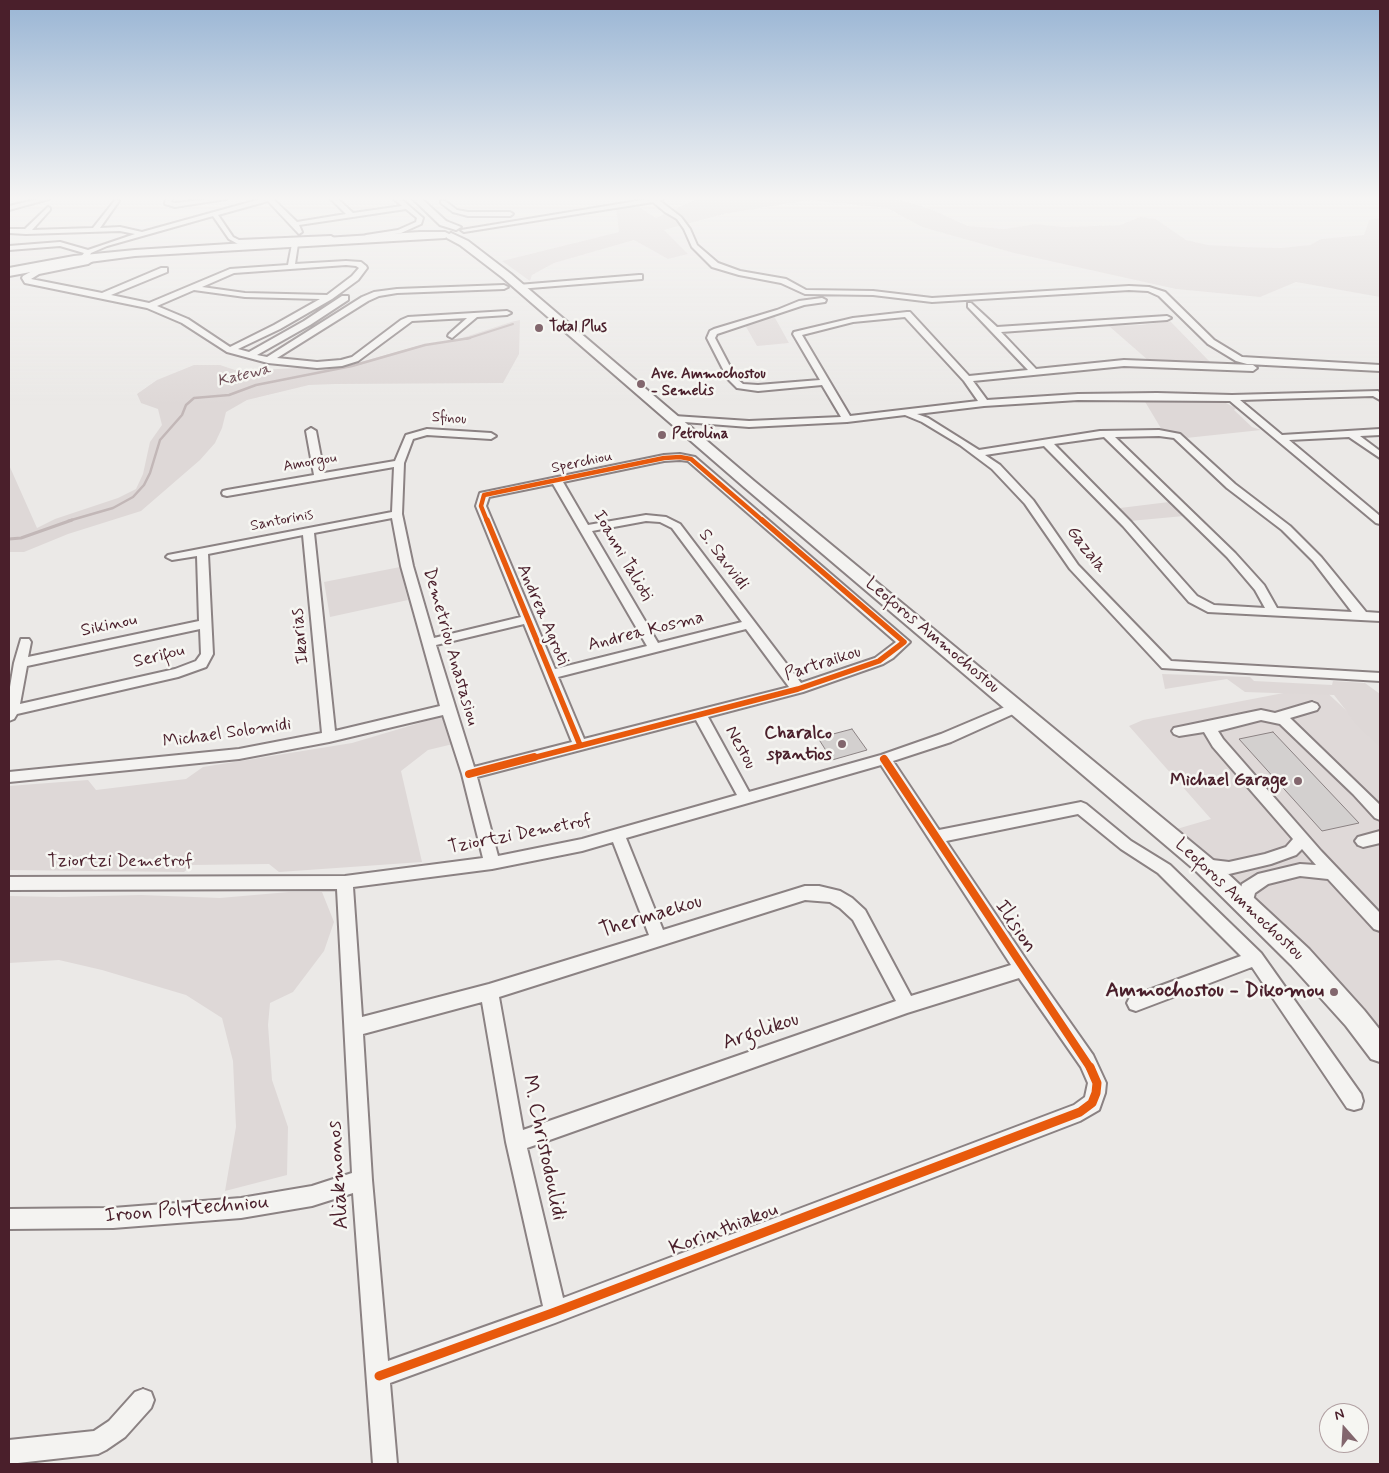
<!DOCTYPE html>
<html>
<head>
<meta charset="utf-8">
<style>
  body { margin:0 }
  #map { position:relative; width:1389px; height:1473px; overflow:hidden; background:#ebe9e7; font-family:Mynerve,sans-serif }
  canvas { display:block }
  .frame { position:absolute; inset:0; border:10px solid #4a1f2b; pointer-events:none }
  .north { position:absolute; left:1319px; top:1403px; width:50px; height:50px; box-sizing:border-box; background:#f6f6f2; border:1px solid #b1a0a2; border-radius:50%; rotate:341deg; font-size:14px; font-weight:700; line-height:20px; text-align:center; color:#4a1f2b }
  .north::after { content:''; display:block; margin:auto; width:18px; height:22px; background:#82666d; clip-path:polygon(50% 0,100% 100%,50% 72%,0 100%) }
</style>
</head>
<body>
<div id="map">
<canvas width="1389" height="1473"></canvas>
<div class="frame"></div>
<div class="north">N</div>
</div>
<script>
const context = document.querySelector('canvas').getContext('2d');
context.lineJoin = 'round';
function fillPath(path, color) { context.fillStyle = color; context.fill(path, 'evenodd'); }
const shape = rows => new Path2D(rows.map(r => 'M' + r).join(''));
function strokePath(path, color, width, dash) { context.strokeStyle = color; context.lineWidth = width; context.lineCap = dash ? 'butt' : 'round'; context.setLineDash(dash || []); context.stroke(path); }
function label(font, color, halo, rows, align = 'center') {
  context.font = font + ' Mynerve,sans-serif'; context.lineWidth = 5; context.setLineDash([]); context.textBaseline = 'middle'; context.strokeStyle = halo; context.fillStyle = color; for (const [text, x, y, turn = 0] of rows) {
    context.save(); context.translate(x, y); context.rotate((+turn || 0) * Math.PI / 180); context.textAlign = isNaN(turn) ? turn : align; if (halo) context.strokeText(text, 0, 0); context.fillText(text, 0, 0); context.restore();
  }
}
fillPath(shape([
  [1320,686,1380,742,1380,1036,1316,965,1163,833,1211,819,1129,726,1143,720]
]), '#dfd9d8');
fillPath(shape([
  [697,199,895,199,928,208,968,226,1005,229,1035,224,1064,227,1120,225,1140,217,1156,219,1186,240,1208,245,1243,247,1281,248,1310,245,1321,239,1364,235,1369,220,1380,218,1380,297,1296,282,1260,297,1176,289,1014,253,922,227,887,208,809,200,724,214,664,230,688,254,668,259,634,240,554,263,532,275,530,281,502,261,619,232,616,209,638,206,656,218],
  [774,316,789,343,757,346,745,325],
  [520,320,519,354,503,383,335,384,309,385,247,400,226,412,222,428,215,443,200,460,141,511,68,534,24,552,9,552,9,465,37,528,55,519,118,498,136,489,143,474,150,442,162,425,158,409,141,403,137,394,157,380,194,365,220,365,238,371,338,366,364,361,417,346,459,339,511,322],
  [1170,321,1211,363,1176,360,1149,361,1109,326,1141,325],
  [1144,400,1152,402,1222,401,1236,408,1234,410,1252,427,1261,430,1186,438,1176,433,1162,430],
  [1169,502,1184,516,1130,521,1120,508],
  [400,567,408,600,330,617,324,582],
  [1162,674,1250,677,1254,681,1332,685,1333,681,1365,683,1380,694,1379,699,1380,702,1380,746,1358,726,1334,695,1245,692,1227,679,1165,689],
  [443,716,453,744,428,750,401,771,422,862,279,872,269,864,192,865,184,872,9,870,9,786,88,780,96,790,186,779,203,767,352,743],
  [289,892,322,892,334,922,324,951,293,992,270,1003,268,1025,272,1080,288,1127,287,1175,225,1191,236,1127,233,1061,222,1018,186,995,102,970,59,960,9,963,9,896,60,897,141,895,220,898]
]), '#ded8d7');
strokePath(shape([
  [466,339,513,324]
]), '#c2b7b7', 2);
strokePath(shape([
  [68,521,113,508,133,497,144,485,150,473,160,440,182,415,186,405,194,398,229,395,256,385,352,366,425,345,470,338]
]), '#c2b7b7', 2.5);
strokePath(shape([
  [9,539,21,538,72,520]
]), '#c2b7b7', 3);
const building = shape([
  [852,729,867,750,832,760,818,738,852,729],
  [1273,732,1359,823,1322,831,1239,739,1273,732]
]);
fillPath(building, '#d3d0cf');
strokePath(building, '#8b8283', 1);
const minor = shape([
  [39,199,49,199,9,210,9,206,39,199],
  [116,199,119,201,100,228,120,227,142,232,261,199,273,199,297,222,346,214,331,199,338,199,353,213,402,206,394,199,401,199,423,218,421,224,401,233,368,238,365,236,366,235,398,230,416,222,417,218,406,209,299,225,302,232,299,234,268,201,218,215,233,237,239,240,331,236,334,238,331,240,238,244,229,239,213,216,107,246,91,253,90,255,95,255,96,259,88,264,39,274,31,279,102,293,161,268,167,268,167,272,111,295,149,303,230,269,288,265,292,244,295,242,298,244,295,264,346,261,361,262,366,266,367,268,358,280,332,299,280,329,238,349,249,352,304,321,342,296,348,296,348,300,310,325,257,355,267,357,362,297,374,292,397,289,504,285,508,287,504,289,397,293,379,296,368,301,277,358,317,362,341,360,352,357,401,320,408,317,507,311,511,313,507,315,477,317,452,338,448,336,449,334,467,318,412,321,358,361,342,366,317,368,268,363,227,352,182,323,147,308,25,283,22,278,23,276,34,270,83,260,80,258,84,253,60,246,9,250,9,246,60,242,88,250,135,234,120,231,26,234,9,233,9,229,25,229,48,207,50,208,50,210,32,230,93,228,116,199],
  [346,265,356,266,359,268,352,276,327,295,245,293,202,287,234,273,346,265],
  [194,290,245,297,320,299,274,325,230,347,188,319,157,306,194,290],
  [166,199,172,199,171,202,175,203,209,199,226,199,175,207,165,204,166,199],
  [649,199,663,199,660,201,681,217,690,229,697,245,718,263,740,271,786,279,806,290,873,291,932,298,1129,286,1149,287,1165,292,1214,340,1242,357,1380,365,1380,371,1247,364,1236,361,1208,344,1159,296,1148,291,1129,290,932,302,873,295,805,294,781,283,739,275,712,267,692,247,684,229,677,219,665,212,653,202,464,232,461,230,649,199],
  [441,201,445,201,457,210,468,212,510,212,513,214,510,216,468,216,453,212,441,203,441,201],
  [639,275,642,275,642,279,518,289,514,287,518,285,639,275],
  [822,298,826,300,825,302,804,305,717,334,715,338,736,378,743,384,758,385,820,380,793,334,794,332,853,318,907,312,910,312,969,376,1028,370,968,307,968,303,971,303,997,327,1167,316,1171,318,1167,320,1001,332,1036,369,1124,360,1253,365,1257,368,1253,371,1124,366,973,381,987,400,1078,394,1157,393,1232,395,1378,391,1380,393,1380,400,1373,396,1240,400,1282,435,1380,429,1380,435,1360,436,1380,451,1380,458,1349,437,1289,440,1380,516,1380,524,1376,523,1230,401,1078,400,984,406,917,414,928,418,979,450,1100,431,1159,430,1180,434,1235,484,1290,526,1321,557,1366,612,1380,613,1380,621,1208,612,1189,602,1123,526,1044,446,985,455,1000,465,1033,500,1078,565,1171,661,1380,673,1380,681,1162,668,1070,569,1025,504,992,469,960,445,922,422,905,415,847,422,749,427,671,421,671,417,674,416,749,421,841,417,822,385,758,391,737,388,728,379,707,338,710,331,714,329,777,310,799,301,822,298],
  [905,317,964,381,978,401,850,416,802,335,853,322,905,317],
  [1159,436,1174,438,1227,488,1282,530,1313,561,1352,612,1277,608,1264,585,1235,553,1115,437,1159,436],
  [1104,437,1227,557,1255,590,1265,608,1214,605,1197,596,1131,522,1054,444,1104,437],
  [311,428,316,431,324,473,395,461,406,435,427,429,491,433,496,436,491,439,427,435,413,439,404,463,402,514,413,566,434,638,521,617,476,506,480,493,664,455,680,454,695,457,910,642,893,658,883,664,803,692,708,717,749,792,881,755,941,734,1012,704,1022,704,1024,707,1022,710,951,742,893,761,939,830,1081,802,1086,804,1131,841,1170,865,1261,953,1361,1094,1363,1101,1361,1108,1354,1110,1347,1108,1252,967,1136,1011,1130,1009,1127,1003,1130,997,1241,956,1158,873,1121,849,1078,814,946,841,1029,964,1093,1055,1106,1083,1105,1093,1099,1110,1080,1121,555,1323,390,1383,397,1464,373,1464,353,1193,312,1206,241,1218,113,1228,9,1229,9,1209,113,1208,241,1198,312,1186,352,1173,337,889,9,890,9,877,345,876,483,858,462,774,443,715,329,742,239,759,9,782,9,772,239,749,322,733,303,535,208,554,213,654,206,667,178,677,17,714,14,719,9,721,9,693,14,663,21,639,29,639,31,642,28,657,199,621,197,556,172,560,166,557,168,555,392,512,394,467,227,496,223,495,222,493,223,491,227,490,314,475,306,431,311,428],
  [680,460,688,461,896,642,875,658,801,683,680,524,666,517,646,515,588,525,563,482,664,461,680,460],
  [553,484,647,646,555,669,486,506,489,497,553,484],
  [392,518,401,566,440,706,335,731,314,533,392,518],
  [646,521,660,522,672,528,742,622,658,643,592,531,646,521],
  [524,624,572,742,474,767,436,645,524,624],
  [200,629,201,654,196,661,175,669,20,704,27,666,200,629],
  [746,629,789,687,584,739,558,677,746,629],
  [696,720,737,795,582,839,498,856,477,777,696,720],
  [881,765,1011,965,911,996,865,910,852,898,840,891,819,886,805,886,663,930,626,838,881,765],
  [613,842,649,935,489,984,362,1017,353,887,492,869,582,851,613,842],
  [805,900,830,902,840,908,853,920,896,1001,523,1130,499,997,805,900],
  [1019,978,1081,1067,1088,1083,1085,1097,1074,1105,563,1298,527,1148,907,1013,1019,978],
  [482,1002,506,1142,543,1306,388,1361,372,1180,363,1034,482,1002],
  [1312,702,1317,704,1319,707,1317,710,1290,718,1380,805,1380,820,1375,818,1353,794,1280,724,1261,720,1218,731,1223,739,1321,851,1380,913,1380,931,1374,929,1328,879,1300,876,1268,884,1255,893,1251,908,1245,910,1239,908,1237,903,1242,884,1258,874,1300,864,1316,865,1302,849,1296,855,1271,864,1229,874,1204,871,1199,869,1196,865,1199,861,1204,859,1229,862,1265,854,1286,847,1293,839,1213,747,1204,732,1179,736,1174,734,1172,731,1174,728,1261,710,1275,713,1312,702],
  [1380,831,1380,843,1363,847,1358,845,1355,841,1358,837,1380,831],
  [143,1389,151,1392,154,1400,151,1408,125,1437,106,1450,98,1454,9,1464,9,1440,94,1431,109,1421,135,1392,143,1389]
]);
const secondary = shape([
  [413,199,422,199,446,221,461,227,456,230,440,225,413,199],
  [451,233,468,241,511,274,754,481,1212,859,1309,949,1364,1010,1380,1030,1380,1062,1371,1059,1346,1026,1291,965,1196,871,744,487,503,278,460,245,447,238,446,236,451,233]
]);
const primary = shape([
  [420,232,445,232,451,235,445,238,135,256,74,264,9,276,9,268,74,256,135,250,420,232]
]);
strokePath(minor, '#8b8283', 4);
strokePath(secondary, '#8b8283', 4);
strokePath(primary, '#8b8283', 4);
fillPath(minor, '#f4f3f1');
fillPath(secondary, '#f4f3f1');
fillPath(primary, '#f4f3f1');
strokePath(shape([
  [487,521,481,506,484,495,664,458,680,457,691,459,763,521]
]), '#e8590c', 4.5);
strokePath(shape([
  [487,520,580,745],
  [529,759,798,689,879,661,904,642,762,520]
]), '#e8590c', 5.5);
strokePath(shape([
  [884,759,1091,1069],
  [469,774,534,757]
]), '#e8590c', 8);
strokePath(shape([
  [379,1376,555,1312,1080,1112,1092,1103,1096,1093,1097,1083,1090,1067]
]), '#e8590c', 9);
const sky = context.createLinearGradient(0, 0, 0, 405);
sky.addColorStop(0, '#99b5d4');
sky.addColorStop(0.49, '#f6f5f4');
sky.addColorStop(1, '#f6f5f400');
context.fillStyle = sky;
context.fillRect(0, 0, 1389, 405);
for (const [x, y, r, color] of [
  [539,328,5,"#82666d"],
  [641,384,5,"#82666d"],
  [662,435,5,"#82666d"],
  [842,744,5,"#82666d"],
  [1298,781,5,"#82666d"],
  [1334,992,5,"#82666d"]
]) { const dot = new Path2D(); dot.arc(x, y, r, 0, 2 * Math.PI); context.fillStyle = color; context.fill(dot); strokePath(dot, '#f6f6f2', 2); }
label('bold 15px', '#4a1f2b', '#f6f6f2', [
  ["Total Plus",549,328],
  ["Ave. Ammochostou",651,375],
  ["- Semelis",651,392],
  ["Petrolina",672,435]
], 'left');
label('15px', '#4a1f2b', '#f6f6f2', [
  ["Sfinou",449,419,4],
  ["Amorgou",310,463,-10],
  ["Sperchiou",582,463,-12],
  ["Santorinis",282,521,-11]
]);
label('italic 16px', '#6e4d55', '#f6f6f2', [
  ["Katewa",244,376,-14]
]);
label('18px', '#4a1f2b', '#f6f6f2', [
  ["Gazala",1086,550,52],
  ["Ioanni Talioti",622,556,60],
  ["S. Savvidi",723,560,53],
  ["Andrea Agroti",542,615,67],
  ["Sikinou",109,626,-12],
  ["Andrea Kosma",646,632,-14],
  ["Ikarias",301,636,-96],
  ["Leoforos Ammochostou",932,636,40],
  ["Demetriou Anastasiou",450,647,74],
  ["Serifou",159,657,-14],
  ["Partraikou",823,664,-18],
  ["Michael Solomidi",227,734,-8],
  ["Nestou",740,748,61],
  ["Tziortzi Demetrof",520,835,-11],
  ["Tziortzi Demetrof",120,862],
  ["Leoforos Ammochostou",1239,900,43]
]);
label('bold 18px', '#4a1f2b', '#f6f6f2', [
  ["Charalco",832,734],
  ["spantios",832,755],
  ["Michael Garage",1288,781]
], 'right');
label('21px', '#4a1f2b', '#f6f6f2', [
  ["Thermaekou",651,917,-17],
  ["Ilision",1015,927,56],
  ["Argolikou",761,1032,-19],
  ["M. Christodoulidi",543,1148,78],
  ["Aliakmonos",339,1175,-94],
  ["Iroon Polytechniou",187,1210,-5],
  ["Korinthiakou",724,1230,-21]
]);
label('bold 21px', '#4a1f2b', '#f6f6f2', [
  ["Ammochostou - Dikomou",1324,992]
], 'right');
</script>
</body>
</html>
